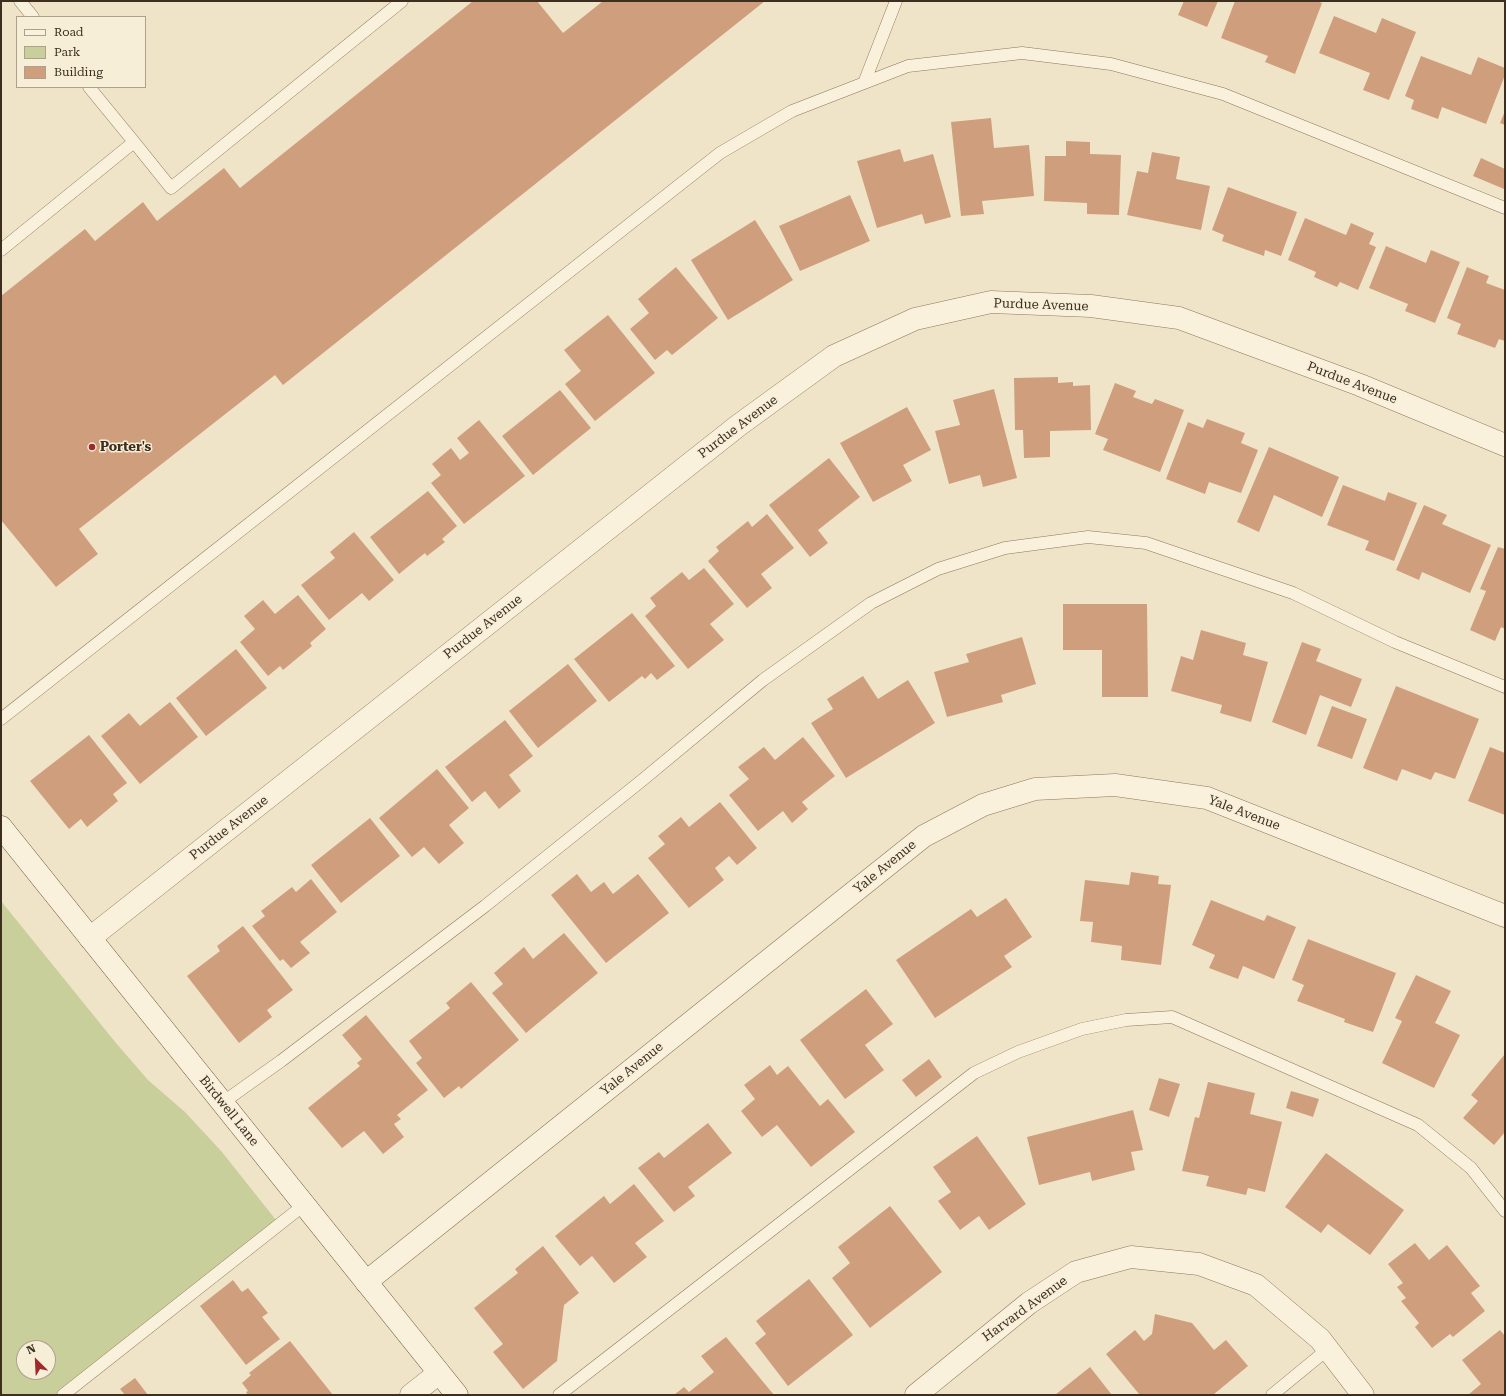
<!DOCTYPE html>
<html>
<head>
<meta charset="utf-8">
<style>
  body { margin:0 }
  #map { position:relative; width:1506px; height:1396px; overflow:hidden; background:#f0e4c8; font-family:"Roboto Serif",serif }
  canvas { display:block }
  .frame { position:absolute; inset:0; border:2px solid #3d2e20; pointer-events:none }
  .legend { position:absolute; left:16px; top:16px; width:130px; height:72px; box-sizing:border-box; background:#f7eed8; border:1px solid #ada18e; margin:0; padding:5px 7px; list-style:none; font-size:12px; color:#3d2e20 }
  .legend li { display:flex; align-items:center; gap:8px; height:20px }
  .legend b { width:20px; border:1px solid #ada18e }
  .north { position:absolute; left:16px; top:1340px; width:40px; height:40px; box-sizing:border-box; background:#f7eed8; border:1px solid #ada18e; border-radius:50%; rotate:336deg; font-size:11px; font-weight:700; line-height:16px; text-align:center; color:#3d2e20 }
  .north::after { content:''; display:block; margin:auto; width:14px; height:18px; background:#9e2a2b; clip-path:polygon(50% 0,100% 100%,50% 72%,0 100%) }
</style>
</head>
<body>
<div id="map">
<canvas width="1506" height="1396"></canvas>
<div class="frame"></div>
<ul class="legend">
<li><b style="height:5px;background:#faf1dc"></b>Road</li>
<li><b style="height:11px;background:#c9cf9b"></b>Park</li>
<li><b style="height:11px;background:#cf9f7d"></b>Building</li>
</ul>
<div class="north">N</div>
</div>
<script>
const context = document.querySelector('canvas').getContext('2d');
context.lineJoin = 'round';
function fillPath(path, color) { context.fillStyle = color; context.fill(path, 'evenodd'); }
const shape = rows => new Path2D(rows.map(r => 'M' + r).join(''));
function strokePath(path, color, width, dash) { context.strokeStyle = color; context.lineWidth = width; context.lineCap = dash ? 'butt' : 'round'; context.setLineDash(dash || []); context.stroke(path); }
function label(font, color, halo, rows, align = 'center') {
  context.font = font + ' "Roboto Serif",serif'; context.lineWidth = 3; context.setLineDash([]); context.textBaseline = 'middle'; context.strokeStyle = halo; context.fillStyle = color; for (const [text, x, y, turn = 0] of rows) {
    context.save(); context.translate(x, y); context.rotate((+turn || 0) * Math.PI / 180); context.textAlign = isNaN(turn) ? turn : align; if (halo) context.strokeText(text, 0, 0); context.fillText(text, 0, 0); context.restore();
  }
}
fillPath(shape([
  [1,901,116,1043,148,1080,185,1112,222,1152,276,1220,57,1395,1,1395],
  [24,1348,48,1348,48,1372,24,1372]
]), '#c9cf9b');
fillPath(shape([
  [473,1,537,1,563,33,603,1,765,1,283,385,275,375,79,529,98,554,56,587,1,520,1,296,85,229,95,241,143,202,157,221,224,168,240,188],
  [1184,1,1218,1,1207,27,1178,15],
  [1235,1,1316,1,1322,3,1295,74,1265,62,1268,56,1221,38],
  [1334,16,1376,33,1382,18,1416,32,1389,100,1363,90,1370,73,1319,53],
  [1421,56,1471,75,1478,57,1505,68,1505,75,1486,124,1442,107,1438,119,1411,109,1414,100,1405,96],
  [1505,111,1505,125,1500,123],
  [991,118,994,148,1029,145,1034,196,982,201,984,214,961,216,951,122],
  [1066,141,1090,142,1090,154,1121,155,1119,215,1087,214,1087,203,1044,201,1045,156,1066,156],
  [900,149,904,162,933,154,951,217,925,224,922,214,877,228,857,161],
  [1152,152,1180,157,1176,179,1210,186,1201,230,1127,215,1137,171,1148,173],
  [1481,158,1505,169,1504,189,1473,176],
  [1228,187,1297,212,1281,256,1265,250,1264,256,1222,241,1224,235,1212,230],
  [850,195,870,241,800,271,779,226],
  [1305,218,1346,235,1351,223,1374,233,1369,244,1376,247,1358,290,1340,282,1337,287,1314,277,1316,272,1288,260],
  [755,220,793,280,728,320,691,260],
  [1386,246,1426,263,1431,250,1460,262,1435,323,1405,311,1408,304,1369,288],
  [676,267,718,318,672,355,667,350,655,360,630,329,649,313,638,299],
  [1467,267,1489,276,1486,283,1505,290,1505,341,1499,339,1495,348,1457,334,1461,324,1447,318],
  [608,315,655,373,595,421,565,384,581,371,564,350],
  [1058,377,1058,383,1073,382,1073,386,1090,385,1091,430,1050,431,1050,457,1024,458,1023,430,1015,430,1014,378],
  [1115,383,1136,391,1133,397,1152,404,1155,399,1184,410,1160,472,1103,450,1108,439,1095,434],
  [994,389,1017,478,983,487,980,475,949,484,935,431,960,425,953,400],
  [560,390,591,428,533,475,502,436],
  [907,407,931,450,903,465,912,481,873,502,840,443],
  [1207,419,1245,433,1241,443,1258,450,1241,493,1209,482,1205,494,1166,479,1188,422,1203,428],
  [479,420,525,476,464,524,431,483,441,475,432,464,451,448,460,460,469,453,457,438],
  [1269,447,1339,477,1322,517,1274,495,1259,532,1237,522],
  [829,458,860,497,818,530,828,543,810,557,769,505],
  [1343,485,1385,501,1388,492,1417,503,1394,561,1365,550,1369,541,1327,525],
  [428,491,457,526,442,539,445,542,427,556,425,553,399,574,370,537],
  [1424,505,1447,515,1442,524,1491,545,1470,593,1422,572,1419,580,1396,570],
  [767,514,794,548,761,574,772,588,747,608,708,561,719,551,716,547,748,521,752,527],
  [354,532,394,580,369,601,362,593,329,620,301,585,335,558,330,552],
  [1498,547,1505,549,1505,629,1501,627,1495,641,1470,630,1486,591,1480,589],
  [704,568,734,604,710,624,724,640,688,669,645,616,656,606,650,598,682,572,689,580],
  [298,595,326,629,310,643,312,646,283,670,280,666,268,676,240,642,255,629,244,616,263,600,275,614],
  [1063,604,1147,604,1148,697,1102,697,1102,650,1063,650],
  [632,613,675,666,657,680,651,673,645,679,642,676,609,702,574,659],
  [1201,630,1246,643,1243,655,1268,662,1251,722,1220,713,1222,705,1171,691,1181,656,1193,660],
  [1022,637,1036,684,1001,695,1003,702,947,717,934,672,969,662,966,654],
  [1302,642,1321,649,1316,661,1362,679,1351,707,1320,695,1306,735,1272,722],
  [236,649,267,688,206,736,176,698],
  [568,664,597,701,538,748,509,711],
  [863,676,878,699,908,680,935,723,846,778,811,723,833,709,827,699],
  [1396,686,1479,719,1455,779,1435,772,1431,780,1402,769,1397,781,1363,768],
  [170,702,198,737,140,784,101,736,129,713,140,726],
  [1332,706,1367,719,1352,759,1317,746],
  [505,720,533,756,509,775,521,791,499,809,485,791,472,802,445,767],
  [89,735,127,783,113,794,118,801,87,827,81,819,69,829,30,781],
  [803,737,835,776,802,802,808,809,792,823,783,811,758,831,729,795,749,779,738,767,764,747,775,760],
  [1490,747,1505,753,1505,815,1468,801],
  [437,769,469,808,449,825,464,843,439,864,424,847,412,857,379,818],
  [720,802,757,848,737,865,729,856,715,868,724,880,689,908,648,858,665,844,658,836,681,817,689,827],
  [370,818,400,856,341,903,311,865],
  [1131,872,1159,876,1158,884,1171,885,1161,965,1121,960,1122,946,1091,942,1093,922,1080,921,1085,880,1129,885],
  [577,874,591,892,604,882,613,894,638,874,669,913,606,963,551,895],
  [311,879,337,912,300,942,310,953,291,968,283,959,280,961,252,926,265,916,261,911,292,887,296,892],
  [1006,898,1032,937,1004,956,1012,967,935,1018,896,960,971,909,977,917],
  [1211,900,1264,921,1267,915,1296,927,1274,979,1243,966,1238,979,1209,968,1215,955,1192,945],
  [243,926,293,990,267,1010,272,1017,239,1043,187,976,220,951,217,946],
  [564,933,598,973,526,1033,492,993,503,984,494,973,524,947,533,959],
  [1308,939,1396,973,1373,1032,1344,1022,1345,1019,1297,1001,1304,985,1292,980],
  [1416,975,1451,991,1435,1023,1460,1035,1434,1088,1382,1063,1402,1021,1395,1018],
  [471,982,519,1040,461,1089,459,1086,444,1098,416,1063,422,1058,409,1041,450,1008,446,1003],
  [866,989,893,1024,865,1045,884,1070,845,1099,800,1040],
  [366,1015,428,1090,397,1115,401,1119,394,1124,404,1137,383,1154,364,1131,342,1148,308,1108,360,1066,357,1063,362,1059,342,1035],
  [1505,1054,1505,1132,1494,1145,1463,1118,1478,1101,1471,1095],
  [929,1059,942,1077,916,1097,902,1080],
  [770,1065,777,1075,788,1066,820,1106,828,1099,855,1132,811,1167,777,1125,762,1137,741,1111,755,1099,744,1085],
  [1159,1078,1180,1084,1169,1117,1149,1110],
  [1208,1082,1255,1093,1250,1114,1282,1122,1265,1192,1248,1188,1246,1195,1206,1186,1209,1176,1182,1171,1195,1117,1199,1118],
  [1291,1091,1319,1099,1313,1117,1286,1108],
  [1133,1110,1143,1150,1131,1152,1135,1170,1092,1181,1090,1172,1039,1185,1027,1137],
  [708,1123,732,1153,688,1187,695,1196,674,1212,638,1168,659,1152,664,1158],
  [977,1136,1026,1204,989,1230,979,1216,960,1230,938,1201,951,1192,933,1167],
  [1326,1153,1404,1210,1370,1255,1328,1224,1321,1233,1285,1207],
  [634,1184,664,1221,635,1243,647,1257,614,1283,592,1256,580,1266,555,1236,604,1196,610,1204],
  [890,1206,942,1272,870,1328,832,1278,850,1263,838,1247],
  [1415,1243,1429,1260,1447,1245,1480,1286,1471,1293,1485,1311,1453,1337,1450,1334,1432,1348,1415,1327,1419,1323,1401,1301,1406,1298,1397,1287,1403,1283,1388,1264],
  [543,1246,579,1293,564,1305,557,1361,523,1389,493,1352,503,1344,474,1308,518,1273,515,1269],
  [809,1279,853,1335,788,1386,755,1343,766,1334,756,1321],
  [233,1280,242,1292,248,1288,268,1313,262,1317,280,1339,246,1365,200,1306],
  [1155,1314,1192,1323,1214,1350,1226,1340,1248,1366,1213,1395,1139,1394,1106,1354,1135,1330,1144,1341,1152,1334],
  [1500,1330,1505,1336,1505,1395,1468,1395,1481,1384,1462,1360],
  [726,1337,774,1395,674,1395,684,1387,689,1392,714,1372,701,1356],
  [290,1341,333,1395,248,1395,246,1392,248,1391,242,1383,251,1375,249,1373],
  [1090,1367,1112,1395,1055,1395],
  [135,1378,148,1395,125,1395,120,1389]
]), '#cf9f7d');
const lane = shape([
  [20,1,33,17],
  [864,83,896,1],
  [134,142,171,188,402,1],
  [1,250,134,142,89,87],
  [1,719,720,153,792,111,908,66,1022,53,1111,64,1223,94,1505,208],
  [222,1103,281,1061,485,906,640,782,763,680,871,603,938,569,1005,548,1088,537,1146,543,1293,593,1395,642,1505,687],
  [63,1395,304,1205],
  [559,1395,974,1073,1018,1052,1082,1029,1126,1020,1172,1017,1418,1125,1471,1168,1505,1211],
  [1272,1395,1328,1349]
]);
const street = shape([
  [90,938,739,425,834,356,915,319,991,302,1091,306,1179,318,1360,385,1505,445],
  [366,1282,924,836,983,805,1035,789,1115,785,1207,798,1505,916],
  [411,1395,439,1373],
  [916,1395,1029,1303,1076,1272,1131,1257,1199,1264,1256,1285,1320,1339,1363,1395]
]);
const secondary = shape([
  [1,827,457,1395]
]);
strokePath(lane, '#8d765c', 13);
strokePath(street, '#8d765c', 23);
strokePath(secondary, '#6f573f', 23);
strokePath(lane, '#faf1dc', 12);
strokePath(street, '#faf1dc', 22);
strokePath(secondary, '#faf1dc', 22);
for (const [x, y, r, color] of [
  [92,447,4,"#9e2a2b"]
]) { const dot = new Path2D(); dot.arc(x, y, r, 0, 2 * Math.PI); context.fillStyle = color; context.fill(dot); strokePath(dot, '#f7eed8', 1.5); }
label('13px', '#3d2e20', '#f7eed8', [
  ["Purdue Avenue",1041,305,2],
  ["Purdue Avenue",1352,383,21],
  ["Purdue Avenue",738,427,-37],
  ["Purdue Avenue",483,627,-38],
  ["Yale Avenue",1244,813,21],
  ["Purdue Avenue",229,828,-38],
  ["Yale Avenue",885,867,-39],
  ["Yale Avenue",632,1069,-39],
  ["Birdwell Lane",229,1111,51],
  ["Harvard Avenue",1025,1309,-36]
]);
label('bold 13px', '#3d2e20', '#f7eed8', [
  ["Porter's",100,447]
], 'left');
</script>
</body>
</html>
